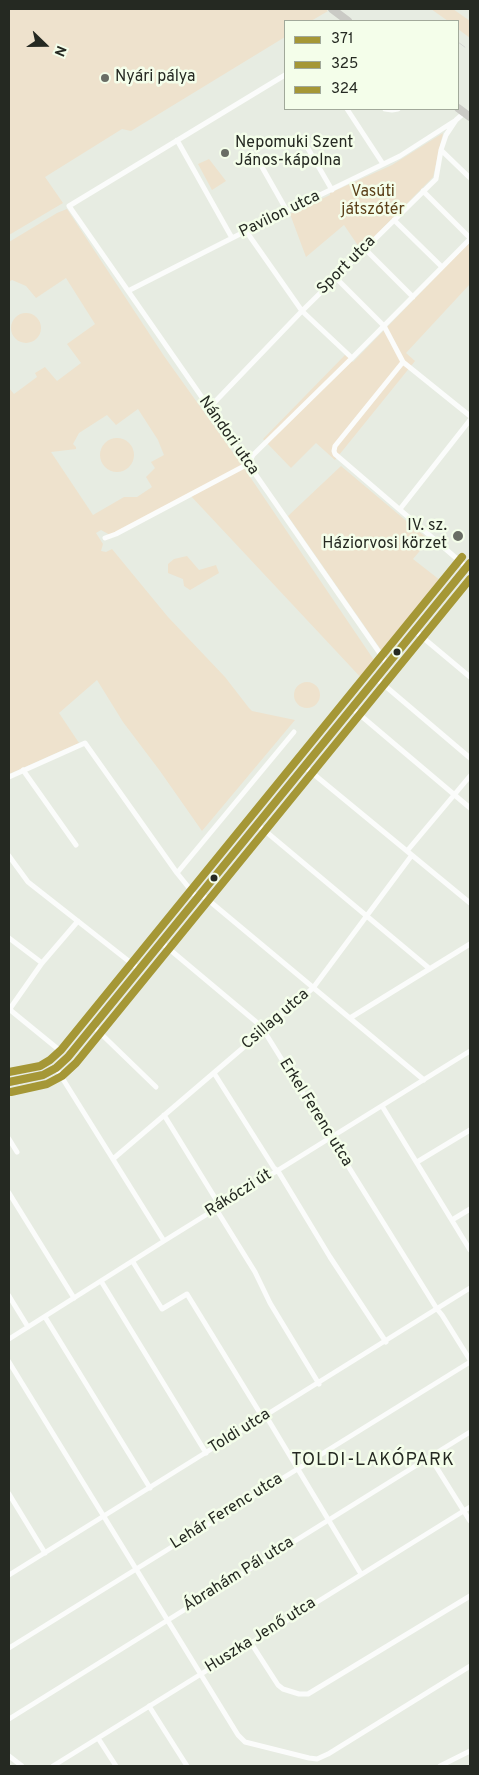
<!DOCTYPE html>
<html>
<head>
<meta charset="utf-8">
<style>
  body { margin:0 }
  #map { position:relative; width:479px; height:1775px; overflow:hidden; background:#e7ece2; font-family:Overpass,sans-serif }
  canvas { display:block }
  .frame { position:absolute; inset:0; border:10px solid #252922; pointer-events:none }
  .legend { position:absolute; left:284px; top:20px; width:175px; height:90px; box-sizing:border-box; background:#f4feea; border:1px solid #a1a99a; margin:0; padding:6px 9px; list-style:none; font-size:15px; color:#252922 }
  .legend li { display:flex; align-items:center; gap:10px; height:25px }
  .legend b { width:25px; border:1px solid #a1a99a }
  .north { position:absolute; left:20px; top:20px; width:50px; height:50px; -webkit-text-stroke:4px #f4feea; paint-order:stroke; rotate:112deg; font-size:14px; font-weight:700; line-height:20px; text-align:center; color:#252922 }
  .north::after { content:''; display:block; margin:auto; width:18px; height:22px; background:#252922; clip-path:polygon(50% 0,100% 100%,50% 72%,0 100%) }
</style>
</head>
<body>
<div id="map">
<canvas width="479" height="1775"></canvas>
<div class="frame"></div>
<ul class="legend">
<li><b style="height:6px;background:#a59736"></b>371</li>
<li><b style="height:6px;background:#a59736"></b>325</li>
<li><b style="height:6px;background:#a59736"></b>324</li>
</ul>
<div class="north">N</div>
</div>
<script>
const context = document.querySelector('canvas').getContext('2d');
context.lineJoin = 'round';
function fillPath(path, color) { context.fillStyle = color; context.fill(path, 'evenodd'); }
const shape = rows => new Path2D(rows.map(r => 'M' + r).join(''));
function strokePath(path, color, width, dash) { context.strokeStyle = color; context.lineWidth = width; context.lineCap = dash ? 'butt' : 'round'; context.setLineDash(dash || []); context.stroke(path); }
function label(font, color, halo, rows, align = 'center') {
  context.font = font + ' Overpass,sans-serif'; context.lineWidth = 5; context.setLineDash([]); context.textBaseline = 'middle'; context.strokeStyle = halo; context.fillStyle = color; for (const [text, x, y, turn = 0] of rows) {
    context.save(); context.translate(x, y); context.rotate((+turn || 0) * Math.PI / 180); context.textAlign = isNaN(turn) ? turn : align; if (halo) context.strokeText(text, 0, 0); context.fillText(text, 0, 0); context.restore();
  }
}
fillPath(shape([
  [9,9,325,9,328,11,311,21,285,21,285,37,131,131,122,129,45,177,63,203,9,235],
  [431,9,453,9,470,21,470,38,458,29,458,21,448,21],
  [443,133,433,177,361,250,344,225,306,257,290,214,330,195,330,193,392,165],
  [209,159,226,181,212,190,198,164],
  [67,209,164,356,244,468,378,666,365,682,189,494,110,535,101,530,96,533,103,544,101,551,106,552,112,549,168,617,225,677,249,708,252,711,295,720,202,831,160,771,123,722,97,680,59,713,79,743,9,774,9,388,14,394,37,377,35,373,45,367,57,381,81,363,67,344,95,324,66,278,36,298,26,286,12,280,9,282,9,242,57,213],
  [138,409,158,440,164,455,151,462,155,468,146,477,152,487,137,497,124,497,93,515,51,452,76,449,76,447,73,444,79,433,107,415,116,425],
  [470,242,470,284,406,353,415,361,335,460,316,443,291,468,263,439,345,355,353,362],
  '11 328a15 15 0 1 1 30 0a15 15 0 1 1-30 0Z',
  '100 455a17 17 0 1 1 34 0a17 17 0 1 1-34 0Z',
  [341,466,429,540,413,559,445,584,386,657,288,516],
  [187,556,199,570,216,565,219,573,190,590,184,586,183,579,168,573,168,564,174,559],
  '294 695a13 13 0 1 1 26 0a13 13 0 1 1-26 0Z'
]), '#eee2cd');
strokePath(shape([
  [285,75,69,206,388,665],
  [347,109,383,164],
  [385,109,392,110,398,109],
  [177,140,232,238],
  [303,140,332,190],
  [441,150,470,178],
  [258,160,287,211],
  [423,191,470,238],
  [394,220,442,267],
  [246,231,302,311,352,358],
  [365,249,413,297],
  [336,278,384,326,403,362,470,416],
  [128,291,246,231,400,156,453,122],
  [403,362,335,446,334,451,335,454,470,570],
  [209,408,302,311,436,179,441,150,446,135,456,120,464,113],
  [400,509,470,420],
  [105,538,116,534,248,464,253,455,352,358,470,239],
  [415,631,470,677],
  [377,679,470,758],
  [353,709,470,808],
  [305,767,470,903],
  [23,770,76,845],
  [9,777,85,743,177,873,198,899],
  [258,825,430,969],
  [407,851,470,776],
  [9,856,28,882,140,970],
  [177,873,294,732],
  [201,894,424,1080],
  [9,938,42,963],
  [162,943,261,1026,437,1309,442,1315,470,1360],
  [9,1009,58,1049],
  [9,1010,42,963,78,921],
  [350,1018,470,944],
  [94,1027,156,1087],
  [56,1068,164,1241],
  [214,1073,274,1168,278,1171,330,1257,386,1342],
  [382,1106,470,1250],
  [164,1115,220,1206],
  [9,1139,17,1152],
  [113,1159,313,988,412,855],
  [417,1162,470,1130],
  [9,1193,74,1298],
  [216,1209,255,1272,270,1303,319,1384],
  [452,1220,470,1209],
  [133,1262,162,1309,187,1294,263,1418],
  [101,1281,206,1453],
  [9,1296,28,1327],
  [45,1317,150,1488],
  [9,1339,164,1241,470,1051],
  [9,1362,238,1735,245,1742,309,1758,317,1759,328,1754,470,1666],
  [266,1416,361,1574],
  [430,1457,470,1521],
  [9,1494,45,1553],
  [9,1575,470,1288],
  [251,1643,278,1685,283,1689,299,1694,308,1694,470,1596],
  [9,1648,470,1362],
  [149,1706,187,1766],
  [9,1719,470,1432],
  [98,1738,116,1766],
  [9,1756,22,1766],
  [53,1766,470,1507],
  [440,1766,470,1751]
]), '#fbfcfb', 5);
strokePath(shape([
  [332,9,348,21],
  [458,108,470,117],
  [9,1082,43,1075,56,1068,68,1057,470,563]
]), '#cacac5', 8);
strokePath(shape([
  [458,42,470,51]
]), '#d4d6d3', 1, [9, 9]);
strokePath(shape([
  [9,1082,43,1075,56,1068,68,1057,470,563]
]), '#a59736', 8);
strokePath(shape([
  [11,1092,47,1084,62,1076,76,1063,470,579]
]), '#a59736', 8);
strokePath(shape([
  [9,1072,40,1066,50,1060,61,1050,462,557]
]), '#a59736', 8);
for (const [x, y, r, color] of [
  [105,78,5,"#696d65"],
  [225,153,5,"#696d65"],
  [458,536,6,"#696d65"],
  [397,652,4.5,"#252922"],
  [214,878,4.5,"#252922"]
]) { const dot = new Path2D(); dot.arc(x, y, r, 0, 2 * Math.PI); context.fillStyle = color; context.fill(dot); strokePath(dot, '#f4feea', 2); }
label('16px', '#252922', '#f4feea', [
  ["Nyári pálya",115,78],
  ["Nepomuki Szent",235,144],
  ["János-kápolna",235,162],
  ["IV. sz.",447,527,"right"],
  ["Háziorvosi körzet",447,545,"right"]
], 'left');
label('16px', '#5b3f18', '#f4feea', [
  ["Vasúti",373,193],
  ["játszótér",373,211]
]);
label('16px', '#252922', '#f4feea', [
  ["Pavilon utca",280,215,-26],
  ["Sport utca",347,266,-45],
  ["Nándori utca",228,436,55],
  ["Csillag utca",276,1020,-41],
  ["Erkel Ferenc utca",315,1113,58],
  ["Rákóczi út",239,1194,-32],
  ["Toldi utca",240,1432,-32],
  ["Lehár Ferenc utca",227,1512,-32],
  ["Ábrahám Pál utca",239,1575,-32],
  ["Huszka Jenő utca",261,1636,-32]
]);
context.letterSpacing = '1px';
label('18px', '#252922', '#f4feea', [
  ["TOLDI-LAKÓPARK",373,1461]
]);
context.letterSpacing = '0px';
</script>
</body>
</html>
